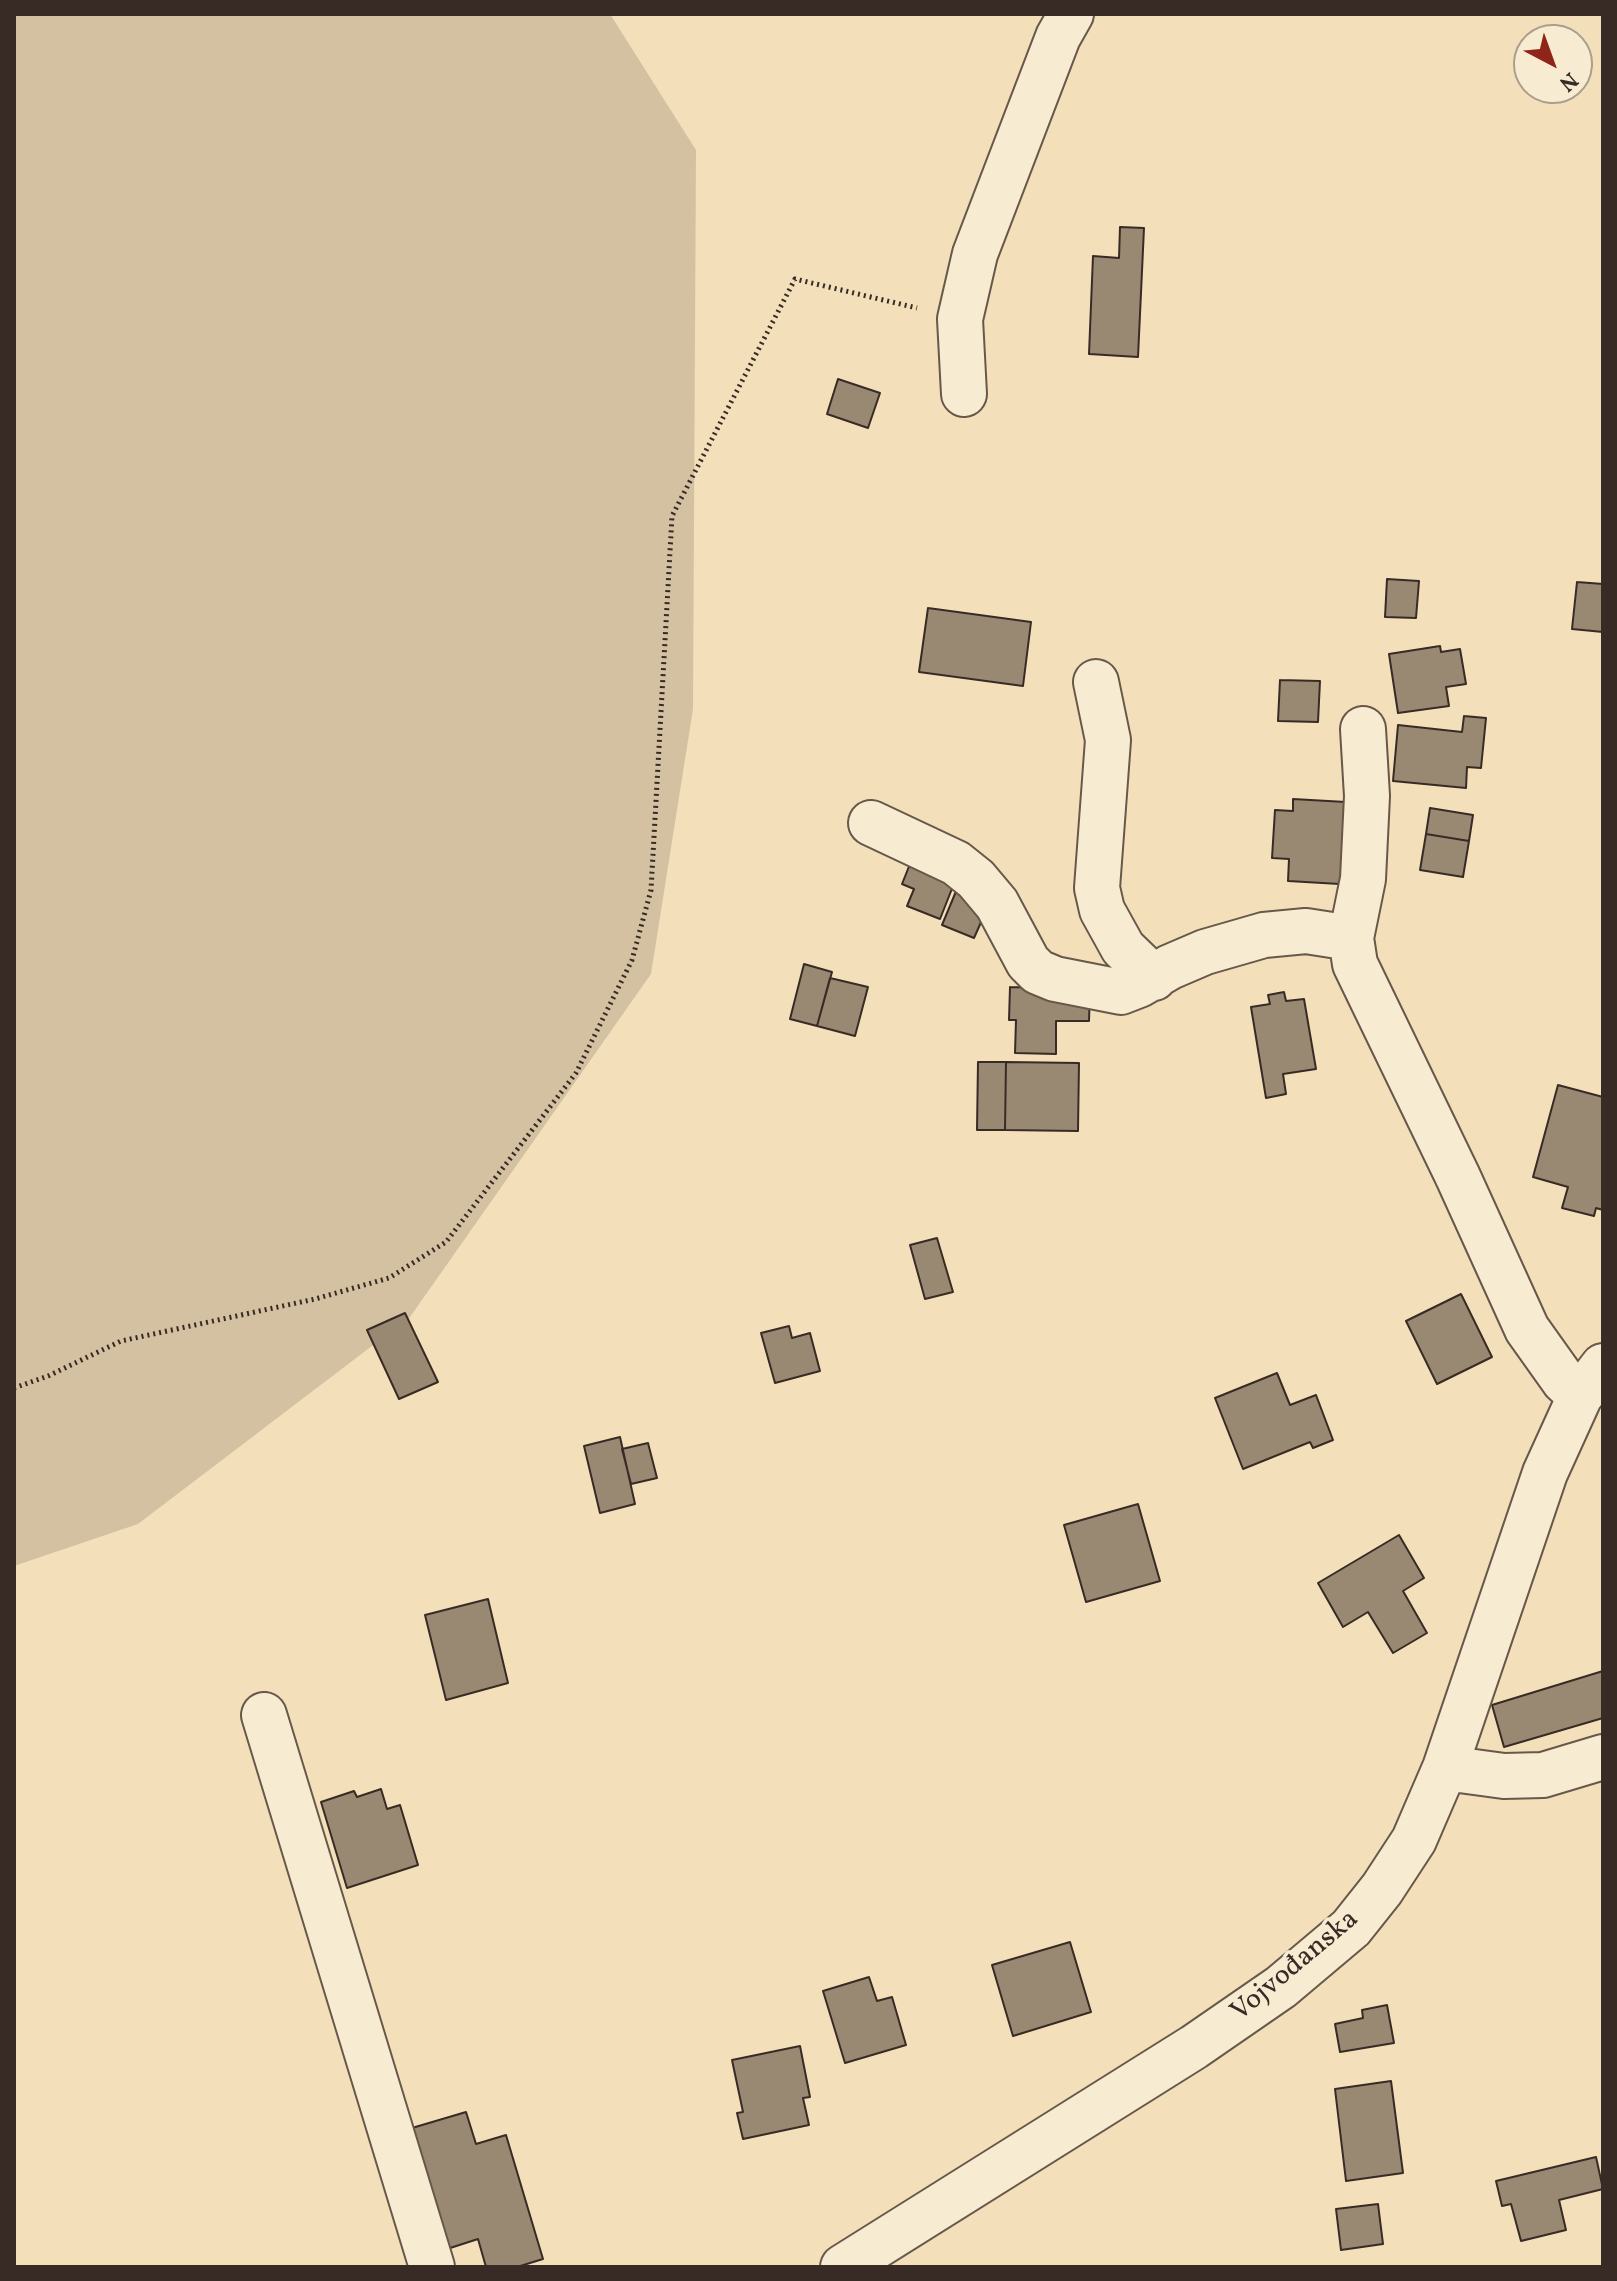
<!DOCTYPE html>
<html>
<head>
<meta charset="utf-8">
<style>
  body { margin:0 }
  #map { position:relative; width:1617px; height:2281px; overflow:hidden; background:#f3e0ba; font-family:Vollkorn,serif }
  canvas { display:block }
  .frame { position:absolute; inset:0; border:16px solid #382b25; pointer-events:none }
  .north { position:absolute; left:1513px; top:24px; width:80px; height:80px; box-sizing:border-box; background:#f7ebd2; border:2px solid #ab9e8d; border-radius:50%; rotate:139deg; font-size:22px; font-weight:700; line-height:32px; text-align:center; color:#382b25 }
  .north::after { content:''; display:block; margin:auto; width:28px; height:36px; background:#8f2418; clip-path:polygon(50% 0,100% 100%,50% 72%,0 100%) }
</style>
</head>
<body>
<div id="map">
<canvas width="1617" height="2281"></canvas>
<div class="frame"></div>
<div class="north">N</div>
</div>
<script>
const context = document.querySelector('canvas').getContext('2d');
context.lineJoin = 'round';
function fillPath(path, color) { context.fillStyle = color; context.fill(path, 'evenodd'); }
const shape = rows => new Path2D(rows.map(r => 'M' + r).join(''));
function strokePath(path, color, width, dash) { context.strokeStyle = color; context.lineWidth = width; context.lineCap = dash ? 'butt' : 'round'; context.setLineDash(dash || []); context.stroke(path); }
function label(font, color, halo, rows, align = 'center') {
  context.font = font + ' Vollkorn,serif'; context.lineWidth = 7; context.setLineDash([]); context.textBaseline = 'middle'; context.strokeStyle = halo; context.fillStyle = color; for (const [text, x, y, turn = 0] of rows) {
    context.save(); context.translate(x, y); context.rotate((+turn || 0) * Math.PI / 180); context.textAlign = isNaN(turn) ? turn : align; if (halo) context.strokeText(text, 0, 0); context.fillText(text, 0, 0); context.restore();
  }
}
fillPath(shape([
  [14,14,610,14,696,150,693,709,651,974,410,1317,138,1524,14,1566]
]), '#d3c1a1');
const building = shape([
  [1120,227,1144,228,1138,357,1089,354,1093,256,1119,258,1120,227],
  [838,379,880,393,868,428,827,414,838,379],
  [1387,579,1419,581,1416,618,1385,617,1387,579],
  [1577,582,1603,584,1603,632,1572,629,1577,582],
  [928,608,1031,622,1023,686,919,672,928,608],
  [1440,646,1441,652,1460,649,1466,684,1446,687,1449,706,1398,713,1389,654,1440,646],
  [1280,680,1320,681,1318,722,1278,721,1280,680],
  [1464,716,1486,718,1481,768,1467,767,1466,788,1393,781,1398,725,1462,732,1464,716],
  [1293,799,1363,803,1357,885,1288,881,1289,859,1272,858,1275,810,1293,811,1293,799],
  [1430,808,1473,815,1469,841,1426,834,1430,808],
  [1426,834,1469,841,1463,877,1420,870,1426,834],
  [912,859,957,876,940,919,907,906,914,889,902,884,912,859],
  [957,889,986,911,974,938,942,925,957,889],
  [804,964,832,972,817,1026,790,1019,804,964],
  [830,978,868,987,855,1036,817,1026,830,978],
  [1010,987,1090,989,1089,1021,1056,1021,1056,1054,1015,1053,1016,1020,1009,1020,1010,987],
  [1284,992,1286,1001,1304,999,1316,1069,1283,1074,1286,1094,1266,1098,1251,1007,1270,1004,1268,995,1284,992],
  [978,1062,1006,1062,1005,1130,977,1130,978,1062],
  [1006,1062,1079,1063,1078,1131,1005,1130,1006,1062],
  [1558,1085,1603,1097,1603,1210,1596,1208,1594,1216,1562,1208,1568,1187,1533,1177,1558,1085],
  [937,1238,953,1292,925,1299,910,1245,937,1238],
  [1461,1294,1492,1357,1437,1384,1406,1321,1461,1294],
  [405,1313,438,1382,399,1399,367,1330,405,1313],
  [789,1326,792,1338,810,1333,820,1371,775,1383,761,1333,789,1326],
  [1277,1373,1290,1405,1316,1395,1333,1440,1313,1448,1310,1442,1243,1469,1215,1398,1277,1373],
  [620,1437,635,1504,600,1513,584,1446,620,1437],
  [648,1443,657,1478,631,1484,622,1449,648,1443],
  [1138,1504,1160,1581,1086,1602,1064,1525,1138,1504],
  [1399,1535,1424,1578,1403,1591,1427,1633,1393,1653,1368,1612,1343,1627,1318,1583,1399,1535],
  [488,1599,508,1683,446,1700,425,1615,488,1599],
  [1603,1671,1603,1718,1504,1747,1492,1705,1603,1671],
  [381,1789,387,1809,400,1805,418,1865,347,1888,321,1802,354,1791,357,1797,381,1789],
  [1070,1942,1091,2012,1013,2036,992,1965,1070,1942],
  [869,1977,877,2001,892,1997,906,2045,845,2063,823,1991,869,1977],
  [1387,2005,1394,2043,1340,2052,1335,2024,1363,2018,1362,2010,1387,2005],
  [800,2046,810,2097,803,2098,809,2125,743,2139,737,2113,743,2112,732,2060,800,2046],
  [1391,2081,1403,2173,1346,2181,1335,2089,1391,2081],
  [466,2112,476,2144,506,2135,543,2259,517,2267,486,2267,478,2239,447,2249,412,2128,466,2112],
  [1596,2157,1603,2189,1559,2200,1566,2230,1521,2241,1511,2204,1502,2206,1496,2181,1596,2157],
  [1378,2204,1383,2244,1341,2250,1336,2209,1378,2204]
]);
fillPath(building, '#998972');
strokePath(building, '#382b25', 2);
const minor = shape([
  [964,394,960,319,975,254,1058,37,1071,14],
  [1096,682,1108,740,1097,888,1102,910,1123,948,1154,978],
  [871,823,956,863,976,879,997,904,1028,962,1038,972,1055,979,1121,992,1139,985,1170,967,1205,952,1264,935,1306,931,1351,938,1355,964,1458,1177,1527,1329,1564,1381,1580,1396],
  [1351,938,1363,879,1367,796,1363,729],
  [264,1715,432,2267],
  [1445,1768,1504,1776,1543,1775,1603,1757],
  [843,2267,1194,2047,1281,1987,1351,1928,1382,1889,1414,1840,1445,1768,1545,1473,1580,1396,1603,1366]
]);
strokePath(minor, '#67584a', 48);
strokePath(shape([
  [14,1388,48,1376,121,1341,315,1299,389,1278,446,1242,576,1073,632,960,651,890,672,516,795,279,917,308]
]), '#382b25', 5, [2, 4]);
strokePath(minor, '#f7ebd2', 44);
label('28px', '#382b25', '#f7ebd2', [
  ["Vojvođanska",1296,1967,-40]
]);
</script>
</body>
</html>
